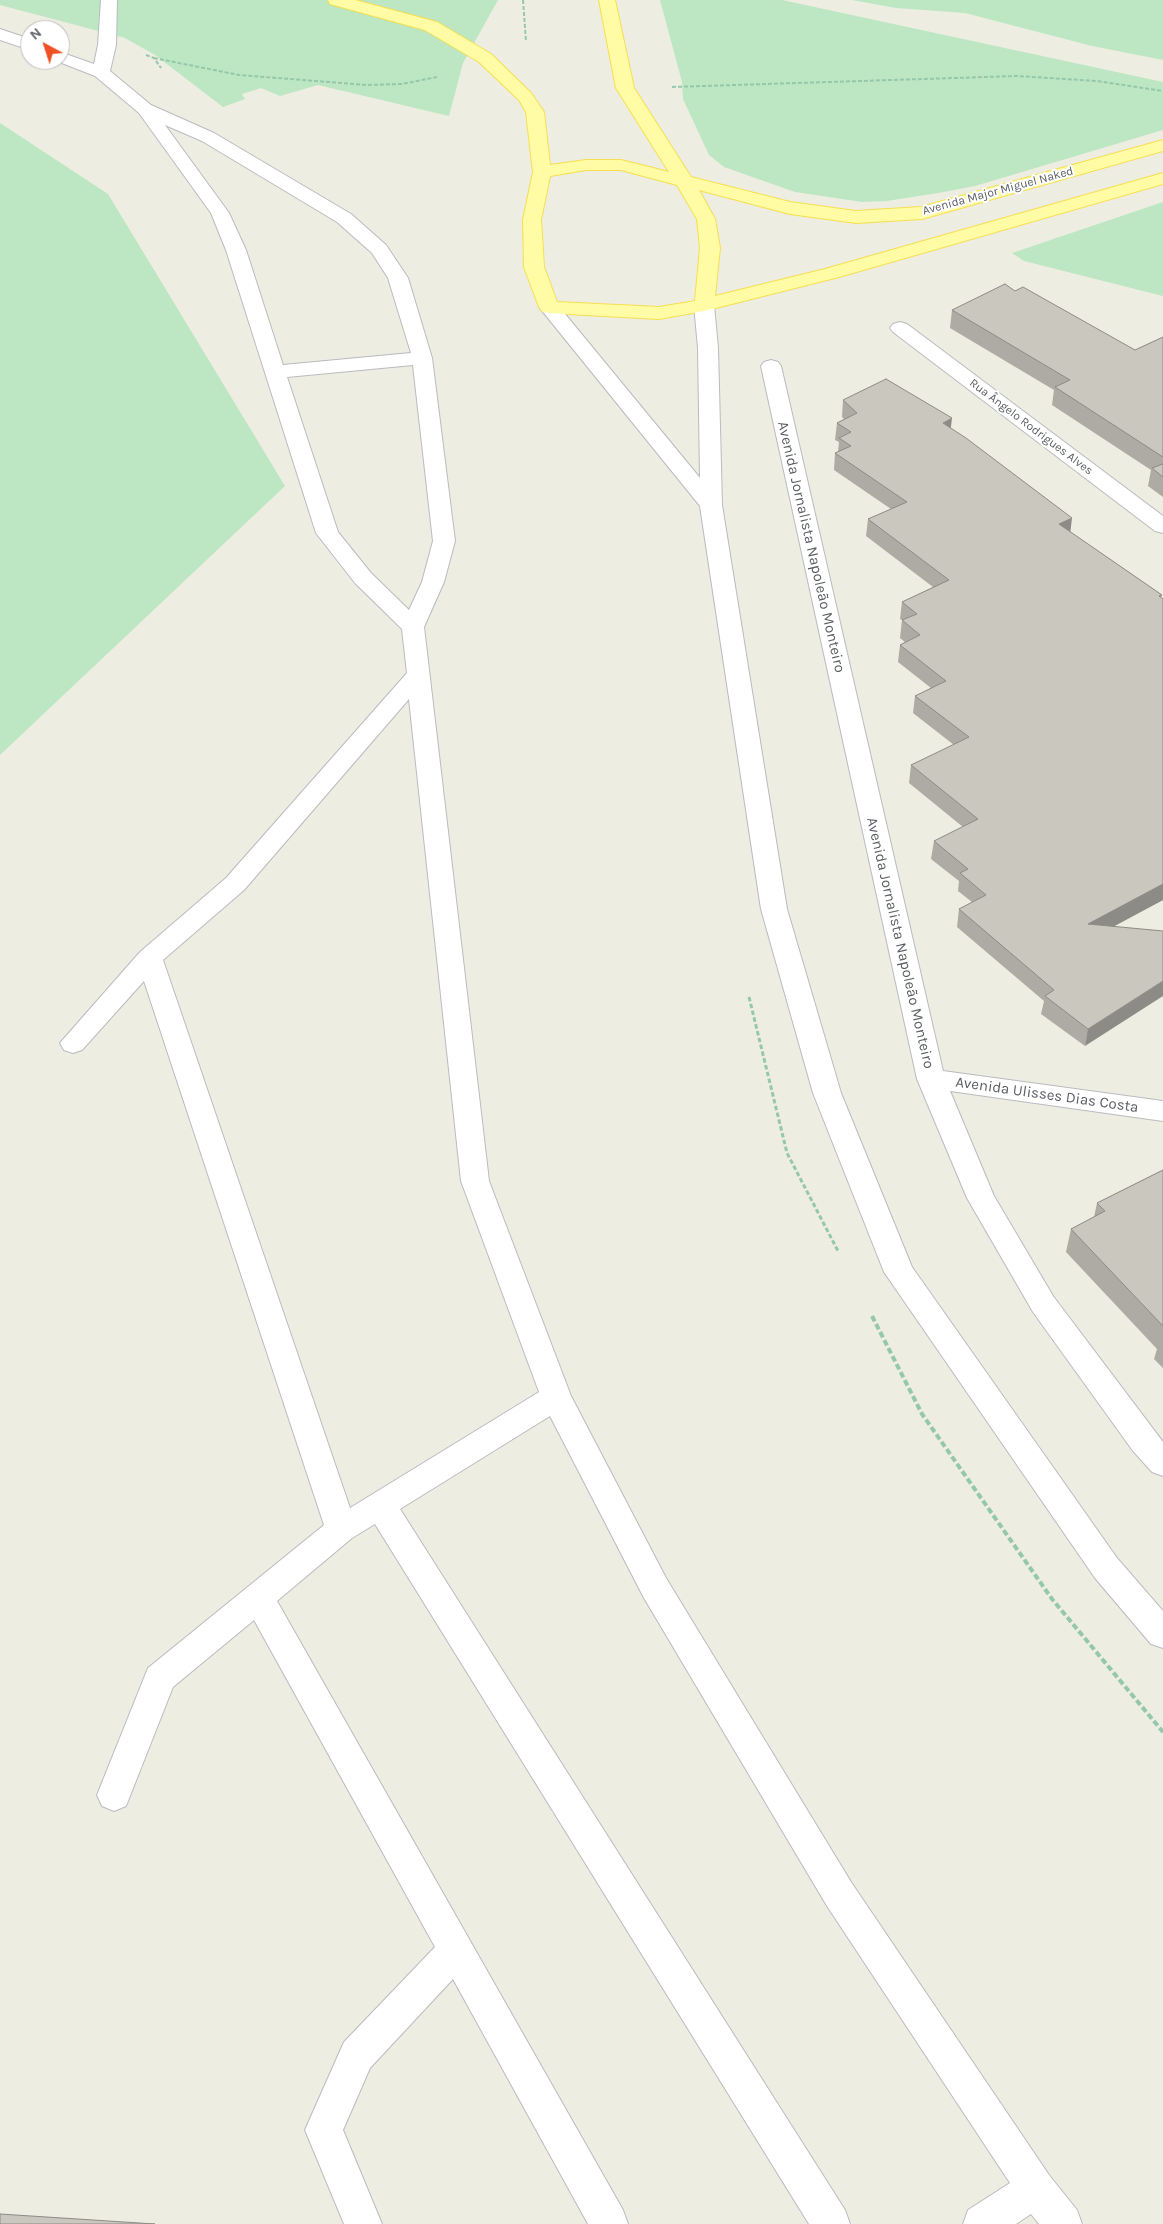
<!DOCTYPE html>
<html>
<head>
<meta charset="utf-8">
<style>
  body { margin:0 }
  #map { position:relative; width:1163px; height:2224px; overflow:hidden; background:#eeede1; font-family:Karla,sans-serif }
  canvas { display:block }
  .north { position:absolute; left:20px; top:20px; width:50px; height:50px; box-sizing:border-box; background:#fff; border:1px solid #bdbec1; border-radius:50%; rotate:320deg; font-size:14px; font-weight:700; line-height:20px; text-align:center; color:#5a5d63 }
  .north::after { content:''; display:block; margin:auto; width:18px; height:22px; background:#f14f24; clip-path:polygon(50% 0,100% 100%,50% 72%,0 100%) }
</style>
</head>
<body>
<div id="map">
<canvas width="1163" height="2224"></canvas>
<div class="north">N</div>
</div>
<script>
const context = document.querySelector('canvas').getContext('2d');
context.lineJoin = 'round';
function fillPath(path, color) { context.fillStyle = color; context.fill(path, 'evenodd'); }
const shape = rows => new Path2D(rows.map(r => 'M' + r).join(''));
function strokePath(path, color, width, dash) { context.strokeStyle = color; context.lineWidth = width; context.lineCap = dash ? 'butt' : 'round'; context.setLineDash(dash || []); context.stroke(path); }
function label(font, color, halo, rows, align = 'center') {
  context.font = font + ' Karla,sans-serif'; context.lineWidth = 4; context.setLineDash([]); context.textBaseline = 'middle'; context.strokeStyle = halo; context.fillStyle = color; for (const [text, x, y, turn = 0] of rows) {
    context.save(); context.translate(x, y); context.rotate((+turn || 0) * Math.PI / 180); context.textAlign = isNaN(turn) ? turn : align; if (halo) context.strokeText(text, 0, 0); context.fillText(text, 0, 0); context.restore();
  }
}
fillPath(shape([
  [0,0,498,0,463,63,449,116,318,85,280,96,261,88,242,94,245,99,223,107,155,55,125,38,0,5],
  [660,0,782,0,1163,82,1163,130,975,186,944,192,887,201,862,202,795,192,724,167,709,155,683,99,682,82],
  [852,0,1163,0,1163,60,1092,46,965,13,896,8],
  [0,123,108,194,285,486,0,755],
  [1163,202,1163,296,1024,261,1012,253]
]), '#bce7c2');
const minor = shape([
  [101,0,117,0,116,45,110,71,151,105,214,133,351,214,386,245,408,278,432,358,455,541,444,582,424,627,489,1181,571,1396,666,1578,851,1882,1049,2175,1077,2210,1082,2224,1039,2224,1031,2214,1016,2224,963,2224,968,2210,1010,2183,827,1906,644,1598,550,1416,400,1509,845,2210,850,2224,809,2224,375,1524,352,1538,277,1601,623,2210,628,2224,588,2224,453,1979,370,2068,343,2130,382,2224,344,2224,305,2130,344,2042,435,1947,254,1620,173,1687,126,1806,114,1811,102,1806,97,1795,148,1668,324,1525,144,981,82,1050,73,1053,64,1050,60,1043,140,952,226,878,407,673,402,629,355,583,316,533,226,250,211,213,139,113,95,76,54,60,60,60,60,52,94,64,98,45,101,0],
  [165,125,202,141,337,222,372,253,388,278,411,353,283,365,246,250,229,213,165,125],
  [413,365,433,541,422,582,409,610,371,573,338,532,287,377,413,365],
  [409,699,461,1181,539,1392,350,1508,163,960,244,890,409,699],
  [0,29,30,39,30,50,0,40,0,29],
  [704,299,711,301,714,305,718,348,722,505,787,909,841,1093,912,1267,1117,1558,1163,1611,1163,1648,1151,1644,1095,1578,884,1272,813,1093,761,909,700,506,539,307,542,303,549,301,556,303,700,478,698,348,694,305,697,301,704,299],
  [900,322,907,324,1163,516,1163,533,1155,531,893,332,890,328,893,324,900,322],
  [771,360,778,362,781,366,943,1071,1163,1101,1163,1121,950,1091,994,1196,1053,1296,1163,1442,1163,1476,1152,1472,1133,1451,1033,1312,967,1198,917,1079,761,366,764,362,771,360]
]);
const major = shape([
  [328,0,355,0,437,22,491,54,531,93,544,112,550,165,586,160,621,160,669,172,616,88,599,0,615,0,634,88,691,177,790,202,856,211,921,207,1163,140,1163,151,922,219,856,223,790,214,699,190,715,219,720,248,715,296,825,269,1163,173,1163,184,839,277,704,311,659,319,549,313,542,311,539,307,524,267,523,220,533,172,526,112,519,100,479,62,425,30,330,4,328,0],
  [586,170,621,170,677,185,697,219,700,248,695,301,659,307,557,302,544,267,541,220,550,176,586,170]
]);
strokePath(minor, '#b9bbc1', 2);
strokePath(major, '#f7df50', 2);
strokePath(shape([
  [523,0,526,41],
  [146,55,154,58,161,68],
  [154,58,239,75,367,85,402,84,437,77],
  [672,87,1017,76,1097,81,1163,91]
]), '#95c8aa', 2, [4, 2]);
strokePath(shape([
  [749,997,787,1153,838,1251]
]), '#95c8aa', 3, [4.5, 2.5]);
strokePath(shape([
  [872,1316,922,1414,1052,1599,1163,1732]
]), '#95c8aa', 4, [6, 3]);
fillPath(minor, '#fff');
fillPath(major, '#fffca5');
fillPath(shape([
  [1015,291,1135,350,1163,337,1163,497,1148,486,1151,470,1052,405,1054,390,950,328,952,310],
  [843,400,951,428,1070,532,1162,595,1161,598,1163,599,1163,900,1113,926,1085,1046,1041,1014,1044,1001,957,927,959,909,972,902,958,891,959,881,931,859,934,841,963,827,909,783,911,765,954,745,913,713,915,696,931,688,898,662,900,645,905,642,900,638,902,620,900,619,902,602,933,587,866,536,868,519,891,509,834,470,835,453,838,452,839,442,835,440,837,423,844,419,842,417],
  [1163,1170,1163,1368,1154,1359,1157,1349,1066,1252,1071,1229,1094,1217,1097,1203]
]), '#adaba3');
fillPath(shape([
  [952,418,950,435,943,423],
  [1072,518,1070,535,1059,524],
  [1163,884,1163,900,1085,942,1088,924],
  [1163,981,1163,996,1085,1046,1088,1029]
]), '#8d8b85');
const building = shape([
  [1005,284,1015,291,1023,287,1135,350,1163,337,1163,457,1055,387,1070,380,952,310,1005,284],
  [886,379,952,418,943,423,966,438,1072,518,1059,524,1162,595,1159,596,1163,599,1163,884,1088,924,1163,931,1163,981,1088,1029,1045,996,1054,990,959,909,986,895,960,873,968,869,934,841,978,819,911,765,969,737,915,696,946,681,900,645,920,635,902,620,917,614,902,602,949,580,868,519,907,502,835,453,851,446,839,438,851,432,837,423,857,413,843,400,886,379],
  [1163,464,1163,477,1152,468,1163,464],
  [1163,1170,1163,1326,1071,1229,1105,1211,1097,1203,1163,1170],
  [0,2214,155,2224,0,2224,0,2214]
]);
fillPath(building, '#c9c7be');
strokePath(building, '#8d8b85', 1);
label('12px', '#5a5d63', '#fff', [
  ["Avenida Major Miguel Naked",998,191,-15],
  ["Rua Ângelo Rodrigues Alves",1031,427,37]
]);
label('15px', '#5a5d63', '#fff', [
  ["Avenida Jornalista Napoleão Monteiro",811,547,77],
  ["Avenida Jornalista Napoleão Monteiro",900,943,77],
  ["Avenida Ulisses Dias Costa",1047,1095,8]
]);
</script>
</body>
</html>
